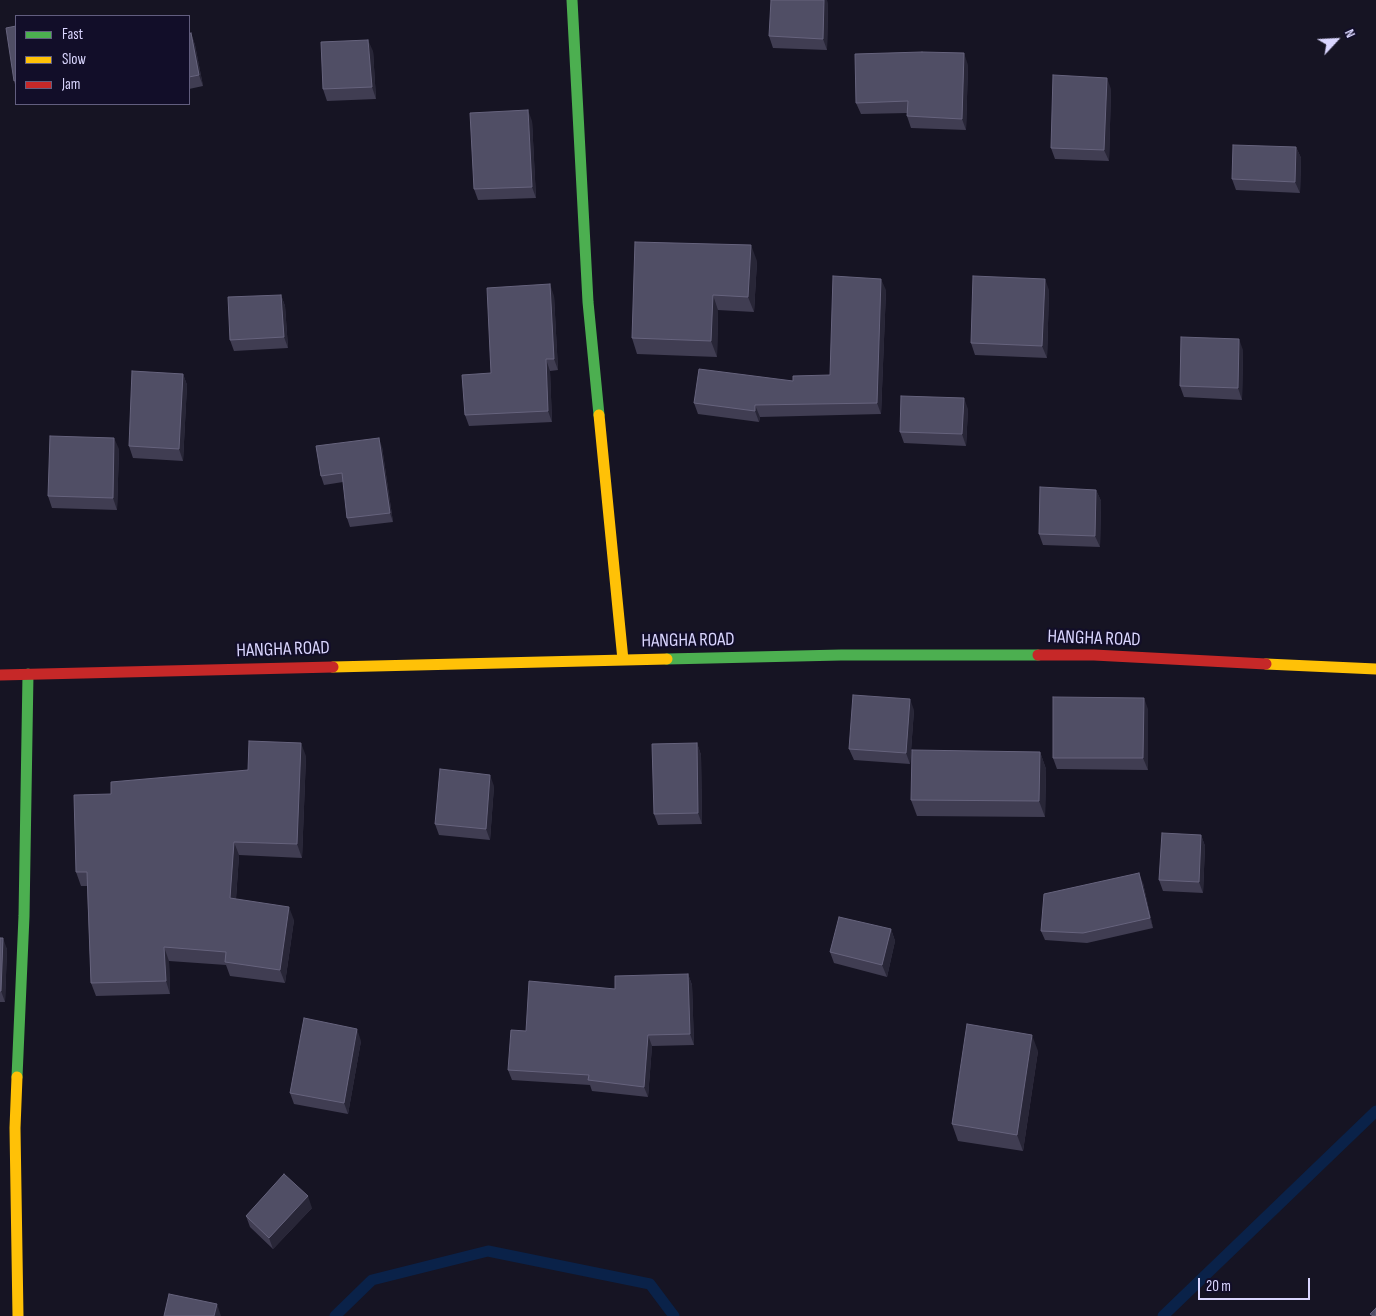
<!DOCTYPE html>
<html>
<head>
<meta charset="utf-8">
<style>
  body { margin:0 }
  #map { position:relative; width:1376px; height:1316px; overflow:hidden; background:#161423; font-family:"Sofia Sans Condensed",sans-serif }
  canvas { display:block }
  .legend { position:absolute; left:15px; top:15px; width:175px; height:90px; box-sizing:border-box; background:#120e29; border:1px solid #625e7f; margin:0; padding:6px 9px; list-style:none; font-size:15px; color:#dad6ff }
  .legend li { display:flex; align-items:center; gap:10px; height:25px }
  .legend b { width:25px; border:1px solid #625e7f }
  .north { position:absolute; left:1311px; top:15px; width:50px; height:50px; -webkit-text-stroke:4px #120e29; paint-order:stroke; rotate:65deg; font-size:14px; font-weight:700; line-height:20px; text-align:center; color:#dad6ff }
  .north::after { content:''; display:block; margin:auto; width:18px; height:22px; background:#dad6ff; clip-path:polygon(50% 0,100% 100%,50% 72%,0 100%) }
  .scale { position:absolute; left:1198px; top:1278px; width:112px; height:22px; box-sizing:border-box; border:2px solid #dad6ff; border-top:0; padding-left:6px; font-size:15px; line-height:18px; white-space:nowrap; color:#dad6ff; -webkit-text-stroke:4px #120e29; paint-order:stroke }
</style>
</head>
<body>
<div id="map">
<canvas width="1376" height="1316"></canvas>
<ul class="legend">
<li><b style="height:6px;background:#4caf50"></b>Fast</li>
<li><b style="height:6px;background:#ffc107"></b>Slow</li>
<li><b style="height:6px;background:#c62828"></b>Jam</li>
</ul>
<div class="north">N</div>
<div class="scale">20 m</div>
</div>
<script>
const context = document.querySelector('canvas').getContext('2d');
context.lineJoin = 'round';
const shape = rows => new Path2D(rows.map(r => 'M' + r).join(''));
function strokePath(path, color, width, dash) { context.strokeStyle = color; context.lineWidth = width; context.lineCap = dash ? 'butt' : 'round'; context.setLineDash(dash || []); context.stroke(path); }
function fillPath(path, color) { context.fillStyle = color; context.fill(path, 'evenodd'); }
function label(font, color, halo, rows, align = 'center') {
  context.font = font + ' "Sofia Sans Condensed",sans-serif'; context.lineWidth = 4.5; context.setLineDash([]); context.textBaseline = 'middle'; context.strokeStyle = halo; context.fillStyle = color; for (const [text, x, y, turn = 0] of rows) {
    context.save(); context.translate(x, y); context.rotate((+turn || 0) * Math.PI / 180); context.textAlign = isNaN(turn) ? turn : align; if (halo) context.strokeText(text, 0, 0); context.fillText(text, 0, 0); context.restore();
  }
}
strokePath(shape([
  [335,1316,372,1280,488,1251,650,1284,674,1316],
  [1163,1316,1376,1111]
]), '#0a2249', 11);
strokePath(shape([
  [572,0,588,302,599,415],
  [667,659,841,655,1038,655],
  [17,1077,24,916,28,674]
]), '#4caf50', 11);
strokePath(shape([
  [599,415,623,660],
  [1266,664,1376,669],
  [333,667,667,659],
  [17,1077,15,1128,18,1316]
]), '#ffc107', 11);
strokePath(shape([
  [1038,655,1094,655,1266,664],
  [0,675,333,667]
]), '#c62828', 11);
fillPath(shape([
  [828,3,827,50,773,48,769,36],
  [16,26,16,88,14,81],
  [191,33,195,45,203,86,189,89,189,34],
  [373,51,376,99,327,101,323,89],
  [968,65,966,130,911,128,907,116,907,113,861,114,856,103],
  [1111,89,1109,161,1055,159,1051,148],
  [532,121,536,198,478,200,474,189],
  [1296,147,1301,158,1300,193,1236,190,1232,179],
  [757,261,754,312,718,310,717,357,637,354,632,338],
  [886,290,881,414,760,417,759,422,698,414,694,403,793,381,830,375],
  [1049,290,1047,358,975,355,971,343],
  [281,295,285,306,288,348,234,351,230,340],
  [554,296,558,370,550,371,552,422,469,426,465,415,491,373],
  [1243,350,1242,400,1184,397,1180,386],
  [183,374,187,385,183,461,133,458,129,446],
  [968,409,966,446,904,443,900,432],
  [382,447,393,522,350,527,347,518,343,482,324,485,321,476],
  [119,449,117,510,52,508,48,496],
  [1096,490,1101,501,1100,547,1043,545,1039,534],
  [1148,709,1148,770,1057,769,1053,758],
  [914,710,910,764,854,760,849,749],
  [697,743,701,755,702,824,658,825,654,814],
  [1040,752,1046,769,1045,817,917,816,911,800],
  [306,756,302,858,239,855,236,899,294,920,285,983,230,976,226,965,169,961,170,994,96,996,91,983,87,886,81,886,76,872,111,794,248,770],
  [494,786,490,840,439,835,435,824],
  [1201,835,1205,846,1203,893,1163,891,1159,880],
  [1143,883,1153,928,1087,943,1045,940,1041,931],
  [891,929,895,941,887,977,834,963,830,952],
  [0,938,7,949,5,1002,0,1002],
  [688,974,692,985,694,1045,652,1046,648,1097,592,1091,590,1085,512,1080,508,1070,526,1031,615,989],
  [361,1041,348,1114,294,1104,290,1093],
  [1038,1051,1023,1151,958,1141,952,1124],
  [312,1208,273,1249,250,1227,246,1216]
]), '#403d52');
fillPath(shape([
  [824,0,827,0,828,3,827,50,823,39],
  [191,33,195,45,203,86,199,75],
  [368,40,373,51,376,99,372,87],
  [964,53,968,65,966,130,962,119],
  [1107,78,1111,89,1109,161,1104,150],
  [528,110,532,121,536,198,532,187],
  [1296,147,1301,158,1300,193,1295,182],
  [751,245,757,261,754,312,748,297],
  [881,279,886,290,881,414,877,403],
  [1045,279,1049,290,1047,358,1042,346],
  [550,284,554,296,558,370,554,359],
  [281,295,285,306,288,348,284,337],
  [713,295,718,310,717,357,711,341],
  [1239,339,1243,350,1242,400,1238,388],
  [546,359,550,371,552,422,548,411],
  [183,374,187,385,183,461,179,449],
  [964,398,968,409,966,446,962,434],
  [755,405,760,417,759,422,755,411],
  [114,438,119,449,117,510,113,498],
  [379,438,382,447,393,522,390,513],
  [1096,490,1101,501,1100,547,1095,536],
  [1144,698,1148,709,1148,770,1143,758],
  [910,699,914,710,910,764,906,753],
  [301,743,306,756,302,858,297,844],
  [697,743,701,755,702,824,698,813],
  [1040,752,1046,769,1045,817,1039,801],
  [490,775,494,786,490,840,486,829],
  [1201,835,1205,846,1203,893,1199,882],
  [234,842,239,855,235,912,230,898],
  [1139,873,1143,883,1153,928,1150,918],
  [289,907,294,920,285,983,280,970],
  [891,929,895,941,887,977,882,965],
  [3,938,7,949,5,1002,1,991],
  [164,947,169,961,170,994,166,981],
  [688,974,692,985,694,1045,690,1034],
  [357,1029,361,1041,348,1114,344,1103],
  [648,1035,652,1046,648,1097,644,1087],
  [1032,1035,1038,1051,1023,1151,1017,1135],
  [308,1196,312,1208,273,1249,269,1238],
  [217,1304,221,1316,214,1316]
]), '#282637');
const building = shape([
  [771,0,824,0,823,39,769,36,771,0],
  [16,26,16,80,14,81,6,28,16,26],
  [191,33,199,75,189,77,189,34,191,33],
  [368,40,372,87,323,89,321,42,368,40],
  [922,52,964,53,962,119,907,116,908,101,856,103,855,54,922,52],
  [1053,75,1107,78,1104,150,1051,148,1053,75],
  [528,110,532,187,474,189,470,113,528,110],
  [1233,145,1296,147,1295,182,1232,179,1233,145],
  [635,242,751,245,748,297,713,295,711,341,632,338,635,242],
  [833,276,881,279,877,403,755,405,755,411,694,403,699,369,793,381,793,376,830,375,833,276],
  [973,276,1045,279,1042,346,971,343,973,276],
  [550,284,554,359,546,359,548,411,465,415,462,375,491,373,487,288,550,284],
  [281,295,284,337,230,340,228,297,281,295],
  [1181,337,1239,339,1238,388,1180,386,1181,337],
  [132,371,183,374,179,449,129,446,132,371],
  [901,396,964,398,962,434,900,432,901,396],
  [50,436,114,438,113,498,48,496,50,436],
  [379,438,390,513,347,518,342,473,321,476,316,446,379,438],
  [1040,487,1096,490,1095,536,1039,534,1040,487],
  [853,695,910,699,906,753,849,749,853,695],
  [1053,697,1144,698,1143,758,1053,758,1053,697],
  [249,741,301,743,297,844,234,842,230,898,289,907,280,970,225,962,226,952,164,947,166,981,91,983,87,872,76,872,74,795,111,794,111,782,248,770,249,741],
  [697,743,698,813,654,814,652,744,697,743],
  [912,750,1040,752,1039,801,911,800,912,750],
  [440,769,490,775,486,829,435,824,440,769],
  [1162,833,1201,835,1199,882,1159,880,1162,833],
  [1139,873,1150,918,1083,933,1041,931,1044,894,1139,873],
  [839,917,891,929,882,965,830,952,839,917],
  [0,938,3,938,1,991,0,991,0,938],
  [688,974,690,1034,648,1035,644,1087,588,1080,589,1075,508,1070,511,1030,526,1031,529,981,615,989,615,976,688,974],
  [304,1018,357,1029,344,1103,290,1093,304,1018],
  [967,1024,1032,1035,1017,1135,952,1124,967,1024],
  [284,1174,308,1196,269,1238,246,1216,284,1174],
  [169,1294,217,1304,214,1316,164,1316,169,1294],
  [1376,1308,1376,1316,1373,1316,1370,1314,1376,1308]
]);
fillPath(building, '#504e65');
strokePath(building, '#66637d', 1);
label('19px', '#dad6ff', '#120e29', [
  ["HANGHA ROAD",1094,639,2],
  ["HANGHA ROAD",688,641,-1],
  ["HANGHA ROAD",283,650,-2]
]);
</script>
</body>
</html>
